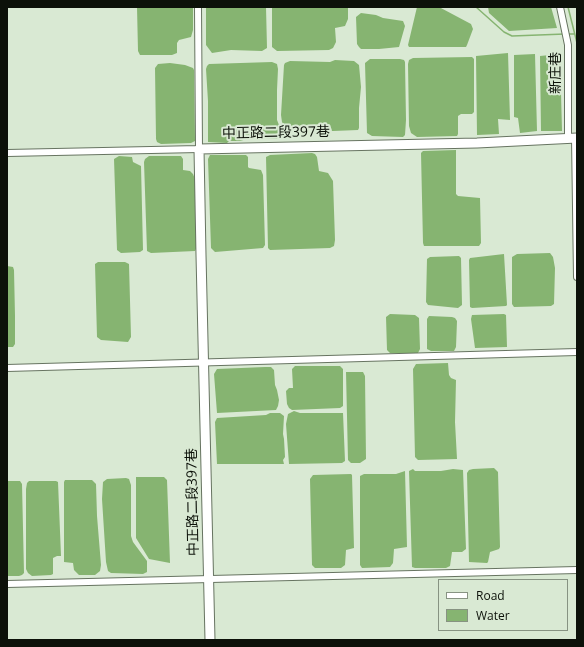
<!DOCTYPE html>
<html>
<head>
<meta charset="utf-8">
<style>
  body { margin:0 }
  #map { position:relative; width:584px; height:647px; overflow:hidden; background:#d9e9d3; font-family:"Open Sans",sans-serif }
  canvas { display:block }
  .frame { position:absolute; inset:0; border:8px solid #0c1109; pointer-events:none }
  .legend { position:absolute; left:438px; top:579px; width:130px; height:52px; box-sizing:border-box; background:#d9e9d3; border:1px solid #879382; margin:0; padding:5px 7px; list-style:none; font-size:12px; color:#0c1109 }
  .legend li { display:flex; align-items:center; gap:8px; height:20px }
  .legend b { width:20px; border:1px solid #879382 }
</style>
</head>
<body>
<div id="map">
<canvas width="584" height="647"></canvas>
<div class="frame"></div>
<ul class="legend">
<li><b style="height:5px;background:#fff"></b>Road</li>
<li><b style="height:11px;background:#86b471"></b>Water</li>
</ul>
</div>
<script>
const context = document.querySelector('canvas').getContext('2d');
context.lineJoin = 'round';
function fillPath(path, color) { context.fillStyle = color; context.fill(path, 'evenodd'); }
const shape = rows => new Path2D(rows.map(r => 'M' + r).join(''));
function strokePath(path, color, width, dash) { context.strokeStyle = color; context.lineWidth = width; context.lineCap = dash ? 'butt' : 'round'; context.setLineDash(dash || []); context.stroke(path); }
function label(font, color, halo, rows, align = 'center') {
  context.font = font + ' "Open Sans","Noto Sans TC",sans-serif'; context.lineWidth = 4; context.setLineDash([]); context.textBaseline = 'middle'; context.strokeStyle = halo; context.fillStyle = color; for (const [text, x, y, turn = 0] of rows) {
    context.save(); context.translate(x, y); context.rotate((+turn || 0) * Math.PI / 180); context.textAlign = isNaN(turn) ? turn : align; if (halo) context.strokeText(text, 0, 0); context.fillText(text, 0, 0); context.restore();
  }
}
fillPath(shape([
  [137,7,193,7,193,30,191,37,179,40,177,43,177,53,172,55,140,55,138,51],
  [206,7,266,7,267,48,262,51,231,50,212,53,206,45],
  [272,7,348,7,348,19,345,26,335,28,336,42,333,48,329,50,277,51,272,47],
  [417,7,439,7,471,24,473,29,467,45,466,47,409,47,408,45],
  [488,7,551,7,557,28,509,31,489,13],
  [361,13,376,15,383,18,403,21,405,26,399,47,379,49,361,49,359,47,357,44,356,17],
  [508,53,510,120,498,119,499,134,477,135,476,56],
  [535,54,537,131,520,133,518,118,514,117,514,55],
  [560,54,562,131,541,131,540,56],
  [472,57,474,59,474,112,472,114,461,114,458,116,458,134,457,136,417,137,411,133,409,126,408,64,409,60,413,58],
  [370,59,400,59,404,60,405,62,406,120,405,135,403,137,372,136,367,133,365,63],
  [335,60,354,61,359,65,361,87,359,108,359,128,358,130,333,131,332,131,330,125,288,126,284,125,282,122,281,115,284,65,285,63,290,61,330,62],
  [272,62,277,64,278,69,277,90,277,120,279,125,278,137,277,139,247,139,240,141,229,141,227,143,208,142,208,101,206,69,207,66,209,64],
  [170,63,185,65,193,68,194,70,195,141,191,143,161,144,157,142,156,139,155,68,158,64],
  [456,150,456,194,458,196,480,198,481,243,479,246,424,246,423,243,421,153,423,151],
  [312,153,315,154,317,157,319,171,328,173,333,181,335,240,334,246,330,248,270,250,268,248,266,157,270,155],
  [210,155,246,155,248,157,248,167,249,168,261,170,263,175,265,245,263,248,215,252,211,248,208,159],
  [119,156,132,157,133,162,141,166,143,250,140,252,121,253,117,250,114,159],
  [149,156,181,156,183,159,183,170,190,171,193,174,195,179,197,247,195,251,151,253,147,251,144,162,145,159],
  [550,253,553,257,555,268,554,304,551,306,514,307,512,304,512,257,517,254],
  [504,254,507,305,506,306,472,308,470,307,469,260,470,258],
  [459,256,461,258,462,305,458,308,428,305,426,302,427,259,430,257],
  [98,262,125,262,129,264,131,337,128,342,101,340,97,337,95,264],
  [7,266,13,267,14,270,15,316,15,344,13,347,7,347],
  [390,314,415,315,419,318,420,349,418,353,390,353,387,350,386,317],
  [504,314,506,315,507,347,475,348,471,319,472,315],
  [429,316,452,317,455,318,457,321,456,347,454,351,431,351,427,349,427,319],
  [448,363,449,375,451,378,456,380,455,422,457,459,418,460,415,457,413,369,416,364],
  [295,366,340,366,343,369,343,406,340,408,292,410,289,408,287,404,286,391,289,388,293,388,292,369],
  [265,367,271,367,274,370,275,385,277,390,279,400,278,406,276,410,217,413,214,374,217,369],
  [346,372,363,372,365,376,366,459,360,463,351,463,348,460],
  [294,411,300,413,343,413,345,461,342,463,289,464,286,424,288,414],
  [270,413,280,413,284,416,283,434,284,439,285,457,283,460,284,464,217,464,215,422,217,418,266,415],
  [494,468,498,472,500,547,499,549,490,552,488,562,487,563,469,562,467,473,469,470,473,469],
  [413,469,415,471,441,471,453,469,463,470,466,549,462,552,452,552,450,566,446,568,415,568,412,567,409,471],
  [405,471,407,547,394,549,393,563,390,567,362,568,360,565,360,476,364,474,396,474],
  [351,474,352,475,354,548,346,550,345,565,341,568,315,568,312,565,310,479,313,475],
  [136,477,164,477,167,480,170,563,149,559,136,538],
  [126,478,129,479,131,485,131,536,133,542,147,561,147,572,143,574,111,573,108,571,106,562,102,499,103,482,107,479],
  [65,480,92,480,96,484,97,516,101,565,100,571,95,575,79,575,74,570,73,563,64,562,64,482],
  [7,481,20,481,22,484,24,573,22,575,19,576,7,576],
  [29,481,56,481,58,482,61,556,57,556,53,558,53,574,51,575,32,576,28,573,26,569,26,489,27,483]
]), '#86b471');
strokePath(shape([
  [476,7,504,32,512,36,565,34],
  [568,7,577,43,577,61],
  [568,34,574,34]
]), '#86b471', 1.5);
const street = shape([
  [560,7,568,45,568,139],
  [575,138,577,277],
  [7,153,199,149,198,7],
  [7,368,577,352],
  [7,584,577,570]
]);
const secondary = shape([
  [210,640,201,255,199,149,477,143,577,138]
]);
strokePath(street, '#677461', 8);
strokePath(secondary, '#677461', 11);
strokePath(street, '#fff', 6);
strokePath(secondary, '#fff', 9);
label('14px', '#0c1109', '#d9e9d3', [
  ["新庄巷",556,73,-90],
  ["中正路二段397巷",276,133,-1],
  ["中正路二段397巷",193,502,-91]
]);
</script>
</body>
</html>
